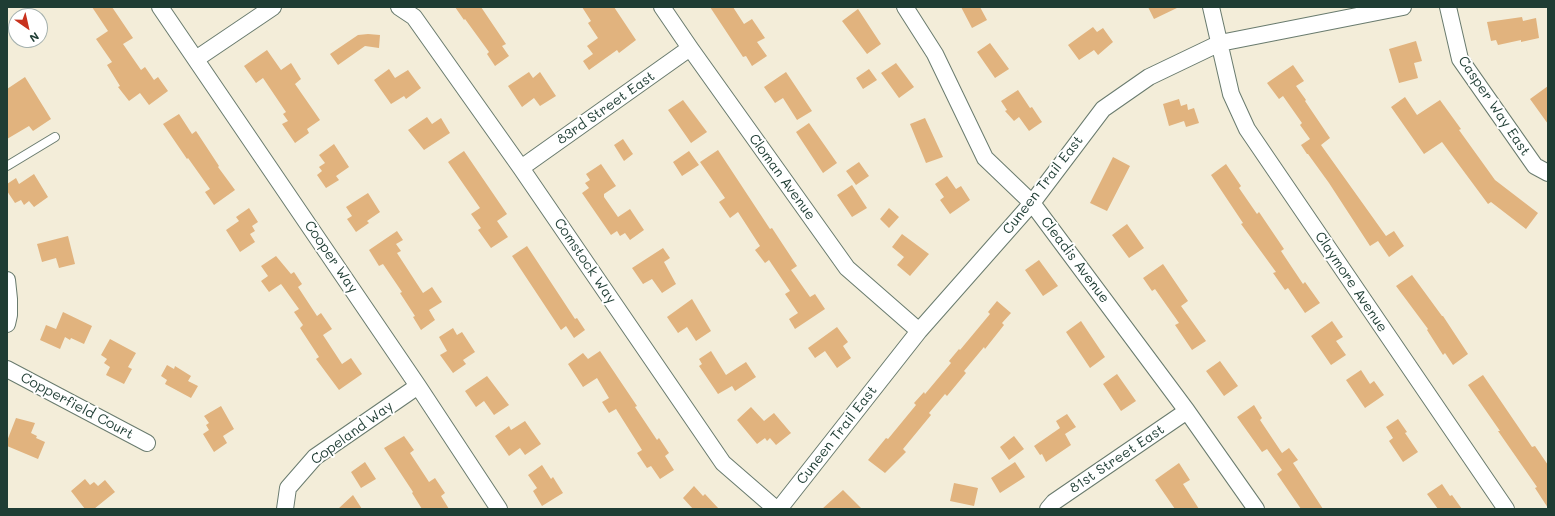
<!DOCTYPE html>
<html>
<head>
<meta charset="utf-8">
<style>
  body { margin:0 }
  #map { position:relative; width:1555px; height:516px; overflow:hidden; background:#f3edd9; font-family:Mali,sans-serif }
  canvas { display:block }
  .frame { position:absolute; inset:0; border:8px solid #1f3d34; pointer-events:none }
  .north { position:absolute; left:8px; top:8px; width:40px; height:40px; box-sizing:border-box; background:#fff; border:1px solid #a5b1ae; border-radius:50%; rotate:146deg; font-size:11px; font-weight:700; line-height:16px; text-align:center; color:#1f3d34 }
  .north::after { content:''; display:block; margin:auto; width:14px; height:18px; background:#c8321e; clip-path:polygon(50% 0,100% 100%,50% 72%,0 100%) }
</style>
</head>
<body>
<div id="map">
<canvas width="1555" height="516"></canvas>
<div class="frame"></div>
<div class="north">N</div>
</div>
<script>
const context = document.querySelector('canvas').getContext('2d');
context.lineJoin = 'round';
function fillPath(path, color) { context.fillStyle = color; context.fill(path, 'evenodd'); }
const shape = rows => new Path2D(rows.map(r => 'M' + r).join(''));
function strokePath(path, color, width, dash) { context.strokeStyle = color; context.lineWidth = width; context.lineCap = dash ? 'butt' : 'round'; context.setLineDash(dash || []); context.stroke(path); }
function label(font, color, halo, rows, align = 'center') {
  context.font = font + ' Mali,sans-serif'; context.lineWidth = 4; context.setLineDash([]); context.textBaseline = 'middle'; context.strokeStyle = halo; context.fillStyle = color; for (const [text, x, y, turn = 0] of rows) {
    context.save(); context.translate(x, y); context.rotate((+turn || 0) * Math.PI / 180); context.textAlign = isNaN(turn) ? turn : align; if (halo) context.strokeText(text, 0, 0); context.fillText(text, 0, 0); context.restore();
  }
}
fillPath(shape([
  [92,7,112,7,133,38,123,44,141,70,145,67,154,80,158,77,168,91,149,105,140,93,129,101,118,87,120,86,107,65,112,62,96,39,108,31],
  [455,7,481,7,506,44,502,46,509,56,495,66,487,54,489,52,465,19,464,20],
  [582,7,614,7,636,40,619,53,617,50,589,70,583,61,593,54,587,46,598,38,588,23,591,21],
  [710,7,733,7,744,24,752,19,765,38,757,42,767,56,752,66,746,56,743,57],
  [961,7,980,7,987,20,972,28],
  [1148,7,1179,7,1154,19],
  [858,9,881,44,867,54,842,21],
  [1522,17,1523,21,1536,18,1539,38,1521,42,1521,40,1498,45,1496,40,1491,41,1487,22],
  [1093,27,1097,32,1103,28,1113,42,1098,55,1094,50,1079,60,1068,45],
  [368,34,380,35,379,48,365,46,338,65,330,54,358,35],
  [1416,41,1422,61,1414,63,1418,78,1399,83,1389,49],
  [990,43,1009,69,995,78,977,52],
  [267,50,281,70,291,63,301,79,295,84,320,120,307,129,309,133,295,143,282,124,288,121,283,114,286,112,263,78,256,83,244,66],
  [896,63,914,87,899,98,881,73],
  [1293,65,1304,81,1296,86,1306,100,1305,101,1330,138,1321,145,1386,236,1394,231,1404,246,1389,257,1378,241,1370,246,1329,183,1308,154,1307,154,1301,145,1310,139,1300,125,1302,123,1283,96,1279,99,1267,83],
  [389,69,395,78,408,70,421,88,406,99,404,96,391,104,374,80],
  [869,69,877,80,863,89,856,78],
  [529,72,533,78,540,72,556,96,540,106,534,98,522,107,508,86],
  [786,72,812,111,797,120,783,98,775,103,764,87],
  [25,77,51,119,33,131,29,126,7,139,7,89],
  [1548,86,1548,124,1530,99],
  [1018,90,1030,108,1032,107,1042,122,1029,131,1019,117,1014,121,1005,111,1007,110,1001,101],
  [1405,97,1417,115,1440,100,1461,129,1459,130,1495,180,1538,213,1526,229,1491,202,1488,204,1442,142,1424,154,1391,107],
  [1179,99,1181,106,1187,104,1188,110,1194,108,1199,123,1186,127,1184,121,1169,126,1163,104],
  [683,100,707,132,691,143,668,110],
  [179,114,192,134,196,131,219,166,218,167,235,190,214,205,205,192,210,189,188,158,187,159,163,124],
  [427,117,432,124,441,118,450,133,424,150,408,130],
  [925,118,943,157,926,163,910,124],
  [809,123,837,163,823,173,796,132],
  [623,139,633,154,624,161,614,145],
  [334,144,349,167,336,176,339,180,326,188,317,175,322,171,319,167,325,163,319,155],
  [718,150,770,229,772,228,797,266,791,270,810,297,815,294,825,309,795,329,789,319,798,313,785,294,790,291,769,260,765,263,755,250,760,246,738,212,730,218,719,202,725,198,700,162],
  [464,151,507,214,497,221,508,237,491,248,478,230,481,228,471,214,480,208,448,162],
  [689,151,699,165,682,176,673,162],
  [1113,157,1130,166,1107,211,1090,203],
  [859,162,869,176,856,185,846,171],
  [601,164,616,186,604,194,604,197,618,217,630,209,644,230,630,240,625,233,620,236,617,231,611,235,582,193,589,188,585,183,590,180,586,174],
  [1226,164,1241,186,1239,188,1257,214,1259,212,1284,249,1281,251,1303,284,1305,282,1320,303,1305,313,1288,288,1285,290,1273,273,1276,272,1241,224,1243,223,1211,175],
  [34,174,48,197,34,207,29,201,24,205,21,200,15,203,7,191,7,184,16,178,19,184],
  [947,176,956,189,961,186,970,200,950,214,940,200,944,197,935,184],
  [852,185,867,208,852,217,837,195],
  [368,193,380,212,367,221,369,223,356,232,347,219,352,216,346,207],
  [249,208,258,222,252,226,255,231,250,234,255,242,240,252,226,230,239,221,236,217],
  [889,208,899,217,889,228,880,219],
  [1127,224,1144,248,1129,258,1112,235],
  [397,231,403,240,396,244,401,251,397,253,423,293,432,287,442,302,429,310,435,320,421,330,413,317,415,316,400,293,402,292,383,264,379,266,369,250],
  [902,234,929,254,910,276,897,265,904,257,892,247],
  [68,236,75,264,59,268,56,258,42,262,37,244],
  [527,246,575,319,577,318,585,330,574,338,566,326,561,330,512,256],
  [663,248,670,258,664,262,676,284,662,293,652,279,643,284,632,268],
  [276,256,291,274,294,272,302,284,298,287,317,316,321,313,332,329,323,335,342,364,351,358,362,374,339,390,316,359,319,357,300,328,303,325,294,312,299,309,281,284,269,292,261,281,268,276,261,266],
  [1039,260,1058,286,1043,296,1025,270],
  [1163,264,1188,301,1181,306,1206,341,1192,350,1175,325,1179,323,1155,289,1152,291,1143,278],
  [1412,275,1442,316,1443,316,1468,354,1453,365,1445,353,1443,355,1427,330,1428,329,1396,286],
  [692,299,711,331,696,341,687,327,678,333,667,317],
  [997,301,1011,313,1002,323,1004,325,985,349,984,347,964,371,966,373,947,396,945,394,929,413,931,415,903,449,906,452,885,473,868,460,886,438,888,439,916,405,914,403,924,392,925,394,951,363,949,361,959,349,960,350,990,314,988,312],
  [63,312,92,326,84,344,71,338,70,340,65,337,60,349,40,340,46,325,56,329],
  [1081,321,1105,357,1090,368,1066,332],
  [1332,321,1343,337,1336,341,1346,355,1331,365,1311,336],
  [837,327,848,342,843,346,851,358,837,368,825,351,815,358,808,348],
  [453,328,457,335,462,332,475,352,463,360,466,364,453,373,440,355,447,351,439,337],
  [110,339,136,353,128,367,132,369,124,384,106,375,110,367,104,363,107,359,101,355],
  [600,351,637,406,635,407,657,440,659,438,669,453,665,456,674,470,660,479,651,466,647,468,637,453,642,450,616,409,609,413,602,402,609,398,597,378,583,387,568,364,583,353,588,359],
  [711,351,726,375,746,362,756,377,735,391,732,386,718,394,699,366,702,364,699,359],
  [1220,361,1238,386,1224,396,1206,371],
  [167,365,174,369,175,366,191,376,188,381,198,386,191,398,165,384,167,380,161,376],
  [1361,370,1370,384,1374,381,1384,395,1365,408,1346,380],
  [1117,374,1136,401,1121,411,1103,384],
  [1483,375,1532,447,1535,446,1548,465,1548,508,1535,488,1537,487,1498,431,1500,431,1468,385],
  [487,376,509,405,494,415,484,401,476,407,465,391],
  [1254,405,1262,418,1260,420,1282,453,1289,448,1298,460,1293,463,1323,509,1301,509,1277,474,1282,470,1267,449,1262,452,1237,417],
  [221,406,234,429,223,436,227,443,214,452,203,434,209,430,206,425,209,423,204,416],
  [751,407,764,421,774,413,791,433,776,445,770,438,767,441,765,438,757,444,737,420],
  [1067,414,1076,427,1065,434,1071,445,1046,462,1042,454,1040,455,1034,446,1060,428,1056,421],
  [16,418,35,423,31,433,37,436,36,438,45,442,38,459,7,446,7,441],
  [1398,419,1407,432,1405,433,1418,452,1403,462,1389,441,1393,438,1386,427],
  [525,421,541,444,525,455,520,448,509,456,495,436,509,426,511,430],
  [404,436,414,450,410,453,429,482,435,478,445,493,441,496,449,509,422,509,412,493,413,492,384,448],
  [1014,436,1024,449,1009,460,1000,447],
  [365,462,376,479,361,488,351,472],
  [1015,462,1025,477,1000,493,991,478],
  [1179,463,1190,480,1183,484,1199,509,1175,509,1155,480],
  [542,465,551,479,553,477,563,493,542,506,533,491,537,488,528,475],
  [85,479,90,485,94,482,98,486,105,480,115,492,94,509,85,509,71,491],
  [954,483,978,488,974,506,950,501],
  [1442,484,1450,496,1452,495,1462,509,1438,509,1427,494],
  [694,486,703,496,705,494,719,509,693,509,683,498],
  [843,490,862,509,822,509],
  [353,495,362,509,338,509]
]), '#e1b37e');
const service = shape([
  [7,166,55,137]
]);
const minor = shape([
  [160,7,418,386,499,509],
  [399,7,414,17,521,168,723,463,776,509],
  [662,7,690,48,847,268,919,331],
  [905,7,935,54,985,158,1032,203,1187,411,1256,509],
  [1211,7,1231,94,1247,129,1506,509],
  [1448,7,1460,59,1535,166,1548,173],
  [196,59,273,7],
  [521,168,690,48],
  [7,280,9,299,9,315,7,324],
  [7,369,147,443],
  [285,509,288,488,315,457,418,386],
  [779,509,919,331,1032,203,1103,109,1149,77,1220,43,1403,7],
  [1048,509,1054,502,1187,411]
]);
strokePath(service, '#697b6e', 10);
strokePath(minor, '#697b6e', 18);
strokePath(service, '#fff', 8);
strokePath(minor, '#fff', 16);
label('14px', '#1f3d34', '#fff', [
  ["Casper Way East",1494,106,56],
  ["83rd Street East",606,108,-35],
  ["Cloman Avenue",782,177,54],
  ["Cuneen Trail East",1043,185,-52],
  ["Cooper Way",331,257,56],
  ["Cleadis Avenue",1075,260,53],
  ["Comstock Way",585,261,56],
  ["Claymore Avenue",1351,282,56],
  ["Copperfield Court",77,406,28],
  ["Copeland Way",352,433,-36],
  ["Cuneen Trail East",837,435,-52],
  ["81st Street East",1117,459,-34]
]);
</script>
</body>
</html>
